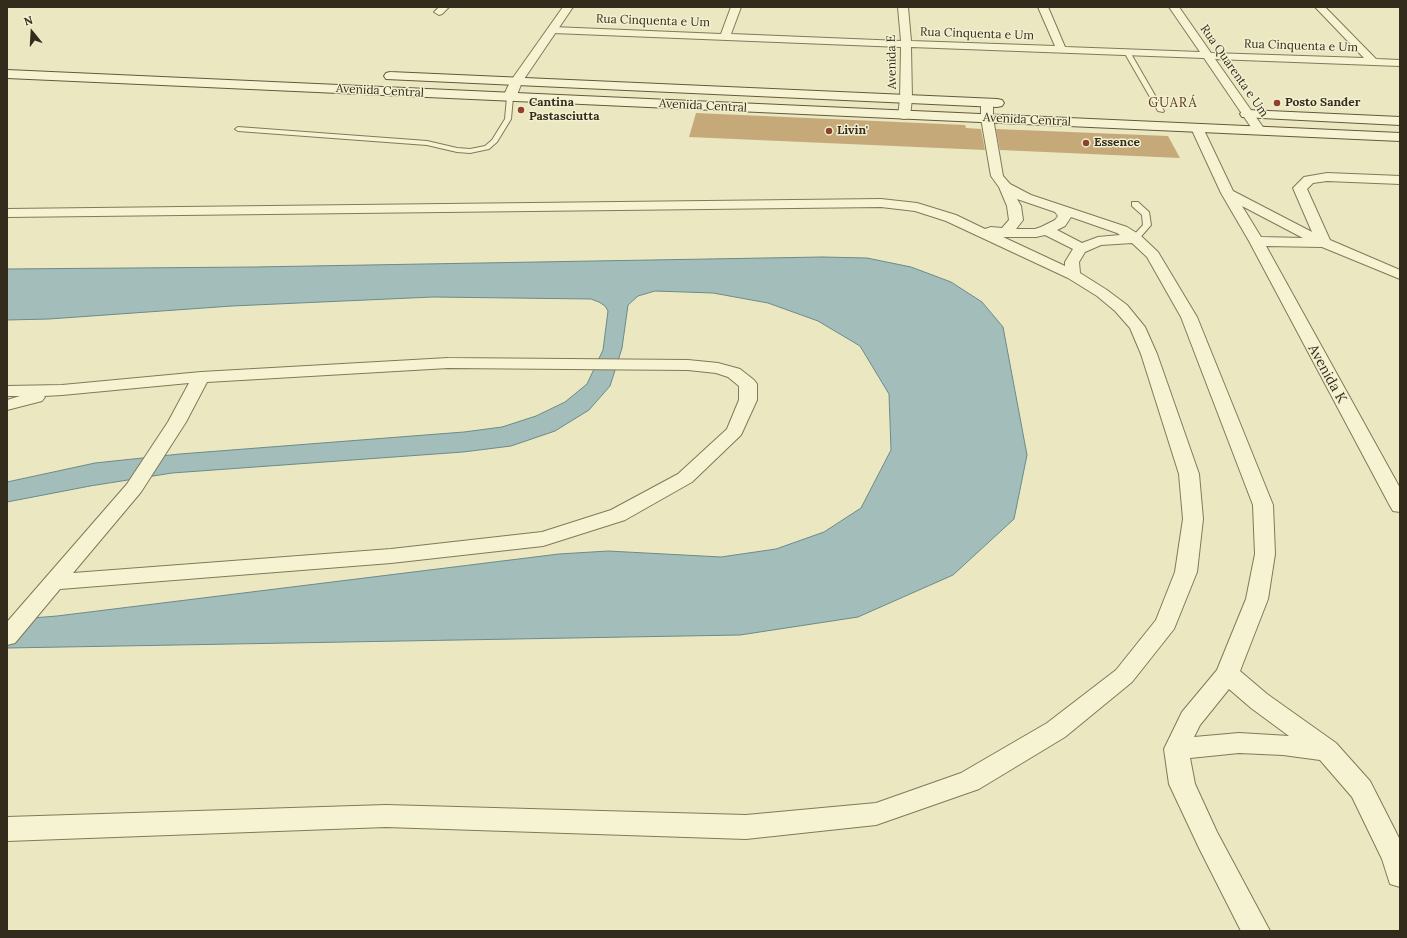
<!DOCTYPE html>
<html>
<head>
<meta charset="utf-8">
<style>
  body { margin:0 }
  #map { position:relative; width:1407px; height:938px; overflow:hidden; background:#eae7c1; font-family:Lora,serif }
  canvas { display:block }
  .frame { position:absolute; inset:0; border:8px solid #332c1d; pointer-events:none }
  .north { position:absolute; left:12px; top:12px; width:40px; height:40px; -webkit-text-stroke:3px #f2f0d0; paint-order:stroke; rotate:342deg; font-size:11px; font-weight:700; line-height:16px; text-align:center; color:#332c1d }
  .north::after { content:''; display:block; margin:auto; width:14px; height:18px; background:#332c1d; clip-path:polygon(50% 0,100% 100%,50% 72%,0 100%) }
</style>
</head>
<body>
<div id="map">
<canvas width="1407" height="938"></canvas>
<div class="frame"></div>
<div class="north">N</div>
</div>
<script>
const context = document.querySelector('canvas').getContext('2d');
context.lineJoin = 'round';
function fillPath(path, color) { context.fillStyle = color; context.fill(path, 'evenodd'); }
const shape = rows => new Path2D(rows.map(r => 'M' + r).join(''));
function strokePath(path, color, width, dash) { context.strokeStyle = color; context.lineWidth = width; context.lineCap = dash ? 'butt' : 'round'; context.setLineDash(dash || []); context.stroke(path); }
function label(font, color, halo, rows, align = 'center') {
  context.font = font + ' Lora,serif'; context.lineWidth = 3; context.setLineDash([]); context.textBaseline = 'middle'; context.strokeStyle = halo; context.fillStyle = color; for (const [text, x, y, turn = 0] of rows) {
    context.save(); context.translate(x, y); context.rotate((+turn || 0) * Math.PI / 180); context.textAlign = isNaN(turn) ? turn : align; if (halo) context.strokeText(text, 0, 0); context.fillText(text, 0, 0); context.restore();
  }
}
const water = shape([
  [822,257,867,258,911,267,951,282,982,302,1003,327,1027,455,1014,519,953,575,858,617,740,635,7,648,7,620,57,616,559,554,608,551,721,557,776,549,824,532,861,508,891,450,889,394,860,346,818,321,768,303,713,293,655,291,638,296,628,305,622,348,610,386,589,410,555,431,511,446,463,452,172,473,90,486,7,502,7,482,95,463,180,454,464,432,502,427,536,416,565,402,587,384,603,350,608,311,605,306,599,302,591,299,433,297,232,306,49,319,7,320,7,269,254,267,822,257]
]);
fillPath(water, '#a3bdbb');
strokePath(water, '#6b8a89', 1);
fillPath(shape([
  [696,113,965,125,966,128,981,129,985,150,689,137],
  [996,129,1168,136,1180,158,1000,150]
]), '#c6a979');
const service = shape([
  [1127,50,1130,52,1164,111,1163,112,1158,111,1124,52,1127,50],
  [510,95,513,97,511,119,497,142,489,149,470,153,457,152,427,145,238,131,235,129,238,127,427,141,457,148,470,149,485,146,492,140,505,119,507,97,510,95],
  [1132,202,1138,202,1149,212,1151,225,1138,240,1135,240,1131,238,1143,225,1142,215,1132,206,1132,202]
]);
const minor = shape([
  [439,7,449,7,442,14,439,15,434,12,439,7],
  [731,7,741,7,731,34,901,41,898,7,908,7,911,41,1055,46,1038,7,1048,7,1065,47,1200,52,1169,7,1179,7,1211,53,1364,58,1315,7,1325,7,1376,59,1400,60,1400,66,1215,59,1265,130,1263,133,1259,134,1255,133,1204,58,911,47,912,99,910,116,908,118,904,119,900,118,898,116,900,99,901,47,553,33,548,30,553,27,721,34,731,7],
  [987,100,991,101,993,103,993,118,1003,176,1010,184,1031,195,1127,227,1140,235,1158,252,1197,317,1273,505,1275,554,1268,599,1240,671,1267,694,1336,743,1370,781,1400,840,1400,887,1390,884,1382,859,1352,797,1320,760,1283,755,1239,753,1190,758,1195,784,1217,832,1270,931,1241,931,1199,848,1169,784,1164,749,1182,712,1217,670,1246,599,1255,554,1253,505,1181,317,1147,257,1132,243,1101,245,1085,252,1079,262,1080,273,1107,290,1127,305,1145,327,1157,354,1199,474,1203,519,1197,572,1174,629,1132,682,1065,737,979,789,876,825,746,839,386,827,7,841,7,817,386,805,746,815,876,803,961,773,1047,723,1116,670,1156,620,1175,572,1183,519,1179,474,1141,354,1130,328,1115,311,1097,296,1068,278,946,221,915,211,881,207,7,217,7,209,881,199,917,203,956,215,985,229,991,227,1002,228,1009,220,1007,206,999,187,991,176,981,118,981,103,983,101,987,100],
  [1017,199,1055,212,1058,216,1055,220,1041,227,1035,229,1016,229,1023,220,1021,206,1017,199],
  [1071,217,1117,233,1120,235,1098,237,1082,243,1057,230,1065,226,1071,217],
  [1045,235,1073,249,1065,262,1065,266,1003,237,1036,237,1045,235],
  [1229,689,1251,708,1289,736,1239,733,1194,737,1200,725,1229,689],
  [1197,124,1201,125,1203,128,1233,191,1312,232,1293,188,1304,177,1327,173,1400,176,1400,184,1327,181,1313,183,1307,189,1330,240,1400,270,1400,279,1322,247,1266,246,1400,488,1400,512,1393,511,1390,506,1249,241,1221,193,1191,128,1193,125,1197,124],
  [1242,206,1303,238,1261,237,1242,206],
  [448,358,688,360,718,363,740,369,754,380,757,384,757,400,741,435,692,482,625,520,543,546,391,563,60,589,15,643,7,645,7,622,127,484,168,422,189,383,62,395,44,396,45,397,42,401,7,410,7,400,20,396,7,396,7,386,62,385,201,372,448,358],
  [448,368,688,370,716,373,728,377,739,386,739,400,727,429,678,474,611,510,542,532,391,549,73,573,141,492,186,422,207,382,448,368]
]);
const tertiary = shape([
  [563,7,573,7,522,82,515,100,505,100,503,97,510,82,563,7]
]);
const secondary = shape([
  [7,70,1400,133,1400,141,7,78,7,70],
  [390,72,997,99,1002,100,1004,103,1002,106,997,107,386,79,384,76,386,73,390,72],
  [1247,110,1400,117,1400,125,1242,117,1240,114,1242,111,1247,110]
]);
strokePath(service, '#83785a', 2);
strokePath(minor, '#83785a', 2);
strokePath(tertiary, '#83785a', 2);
strokePath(secondary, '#64593d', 2);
fillPath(service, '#f6f3d3');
fillPath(minor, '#f6f3d3');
fillPath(tertiary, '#f6f3d3');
fillPath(secondary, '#f6f3d3');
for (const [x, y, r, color] of [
  [1277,103,4,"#8d412e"],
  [521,110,4,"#8d412e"],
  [829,131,4,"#8d412e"],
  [1086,143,4,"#8d412e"]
]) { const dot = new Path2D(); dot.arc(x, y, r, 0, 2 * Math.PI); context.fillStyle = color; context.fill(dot); strokePath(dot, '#f2f0d0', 1.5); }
label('12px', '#332c1d', '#f2f0d0', [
  ["Rua Cinquenta e Um",653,21,2],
  ["Rua Cinquenta e Um",977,34,2],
  ["Rua Cinquenta e Um",1301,46,2],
  ["Avenida E",892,62,-91],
  ["Rua Quarenta e Um",1234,71,55],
  ["Avenida Central",380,91,3],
  ["Avenida Central",703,106,3],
  ["Avenida Central",1027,120,3]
]);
label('bold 12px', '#332c1d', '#f2f0d0', [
  ["Cantina",529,103],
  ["Pastasciutta",529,117],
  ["Posto Sander",1285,103],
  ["Livin'",837,131],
  ["Essence",1094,143]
], 'left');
context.letterSpacing = '1px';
label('13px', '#5d391f', '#f2f0d0', [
  ["GUARÁ",1173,103]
]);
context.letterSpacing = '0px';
label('14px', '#332c1d', '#f2f0d0', [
  ["Avenida K",1327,374,61]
]);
</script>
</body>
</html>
